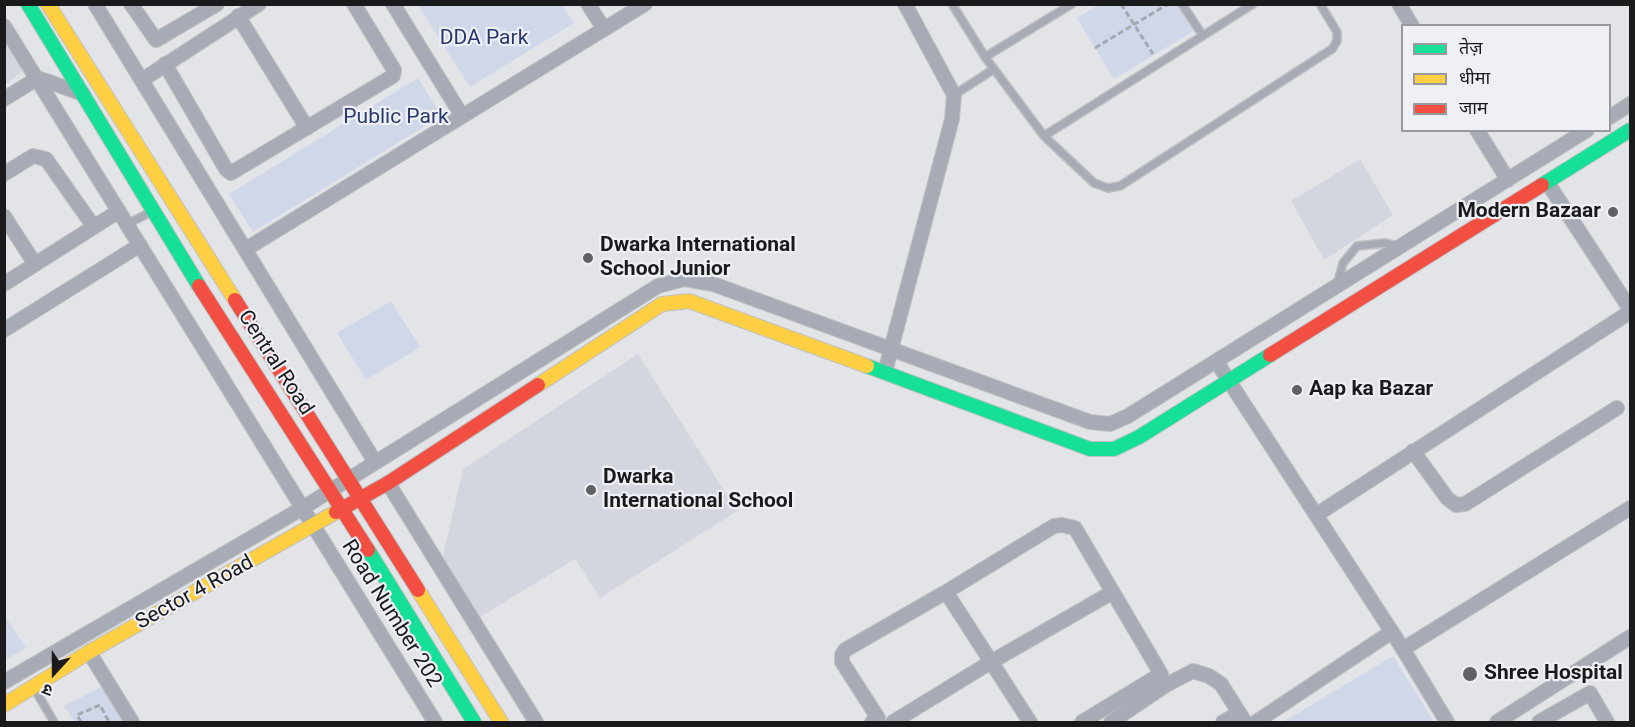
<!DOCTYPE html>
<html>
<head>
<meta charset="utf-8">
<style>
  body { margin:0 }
  #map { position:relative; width:1635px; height:727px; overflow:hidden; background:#e2e4e7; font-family:Roboto,"Noto Sans Devanagari",sans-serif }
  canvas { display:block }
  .frame { position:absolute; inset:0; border:6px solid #1a1a1c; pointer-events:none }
  .legend { position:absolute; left:1401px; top:24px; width:210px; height:108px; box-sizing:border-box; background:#eef0f5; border:2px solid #999a9e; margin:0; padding:8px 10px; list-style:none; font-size:18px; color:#1a1a1c }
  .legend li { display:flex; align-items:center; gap:12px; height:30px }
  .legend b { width:30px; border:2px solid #999a9e }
  .north { position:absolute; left:24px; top:643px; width:60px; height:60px; -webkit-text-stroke:4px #eef0f5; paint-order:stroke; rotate:201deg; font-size:16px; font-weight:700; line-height:24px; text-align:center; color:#1a1a1c }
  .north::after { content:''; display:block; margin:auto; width:21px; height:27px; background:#1a1a1c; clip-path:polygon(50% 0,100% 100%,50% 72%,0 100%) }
</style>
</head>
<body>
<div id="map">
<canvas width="1635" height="727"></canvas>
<div class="frame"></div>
<ul class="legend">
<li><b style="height:8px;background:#16e098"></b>तेज़</li>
<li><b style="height:8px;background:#ffcf43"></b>धीमा</li>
<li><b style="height:8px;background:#f24e42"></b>जाम</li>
</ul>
<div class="north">उ</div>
</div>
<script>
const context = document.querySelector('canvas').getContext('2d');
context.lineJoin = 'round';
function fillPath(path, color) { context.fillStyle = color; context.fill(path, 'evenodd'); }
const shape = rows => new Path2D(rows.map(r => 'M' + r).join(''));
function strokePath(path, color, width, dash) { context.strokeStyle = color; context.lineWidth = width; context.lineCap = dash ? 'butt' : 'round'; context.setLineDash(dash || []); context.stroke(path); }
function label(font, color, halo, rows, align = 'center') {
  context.font = font + ' Roboto,sans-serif'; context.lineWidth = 4.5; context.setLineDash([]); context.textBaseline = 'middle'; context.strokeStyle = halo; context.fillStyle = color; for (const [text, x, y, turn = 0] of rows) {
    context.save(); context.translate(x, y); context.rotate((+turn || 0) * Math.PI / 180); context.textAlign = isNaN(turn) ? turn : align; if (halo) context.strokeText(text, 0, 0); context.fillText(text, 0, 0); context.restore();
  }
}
fillPath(shape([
  [4,37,25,69,5,85,4,85],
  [1360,159,1393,215,1324,260,1291,201],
  [638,354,737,511,600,598,575,559,477,619,442,560,463,469]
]), '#d3d6de');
fillPath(shape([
  [418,5,562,5,574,23,470,87],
  [1098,5,1179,5,1195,30,1114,79,1077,18],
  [418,78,441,116,253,232,229,194],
  [391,301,420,347,366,380,337,333],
  [4,615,26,648,5,660,4,660],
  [1393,656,1434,722,1283,722],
  [103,686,125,722,75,722,64,706]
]), '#d0d7e9');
const lane = shape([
  [952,4,985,57,1072,4],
  [1182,4,1203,36],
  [985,57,1044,136,1094,183,1108,188,1120,186,1332,49,1337,41,1337,32,1320,4],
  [954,95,994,69],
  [1044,136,1253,4],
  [127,224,151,212],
  [1337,285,1343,263,1357,246,1385,243,1397,246],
  [34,688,54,722]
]);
const street = shape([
  [95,4,375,462],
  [131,4,156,40,217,4],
  [393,4,462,116],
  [588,4,604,29],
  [1399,4,1412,26],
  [238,16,307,128],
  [4,26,435,722],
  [165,64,226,169,231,173,393,76,394,70,354,4],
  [142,80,259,4],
  [4,99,38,78,83,94],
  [1610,117,1630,104],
  [1477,130,1508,180],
  [4,174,33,156,46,159,94,227],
  [1547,182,1630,309],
  [4,216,35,264],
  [246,249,645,4],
  [4,284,119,211],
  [4,330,140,245],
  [1216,361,1403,649,1447,722],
  [885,372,952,119,954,95,905,4],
  [1413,451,1447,498,1456,505,1465,504,1617,408],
  [388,483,536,722],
  [1316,515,1630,312],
  [1403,649,1630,508],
  [89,652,132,722],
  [4,682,301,509,658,286,684,279,713,284,1090,422,1110,424,1128,416,1587,130],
  [872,722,878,718,842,662,842,655,845,650,946,592],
  [893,722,991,662,1111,593],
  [1030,722,946,592,1054,526,1062,525,1075,528,1161,674,1082,722],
  [1111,722,1166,685,1193,671,1209,676,1221,684,1245,722],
  [1223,722,1239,713],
  [1256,722,1390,633],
  [1497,722,1630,637],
  [1539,722,1590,693,1607,722]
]);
const fast = shape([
  [28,4,199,286],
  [1542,185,1630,130],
  [867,366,1090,449,1114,449,1139,437,1270,355],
  [368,550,474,722]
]);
const slow = shape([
  [48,4,235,300],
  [538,385,662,304,689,301,867,366],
  [418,590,501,722],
  [4,705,89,652,336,512]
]);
const jam = shape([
  [199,286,368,550],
  [235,300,418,590],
  [1270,355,1542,185],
  [336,512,388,483,538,385]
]);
strokePath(lane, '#bfc0c2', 10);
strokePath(street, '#bfc0c2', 16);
strokePath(fast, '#bfc0c2', 16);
strokePath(slow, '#bfc0c2', 16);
strokePath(jam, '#bfc0c2', 16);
strokePath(shape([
  [1121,4,1153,54],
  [1095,48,1168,4],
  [81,722,77,715,100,705,109,722]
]), '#a6a8af', 3, [6, 3]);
strokePath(lane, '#a7abb5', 7);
strokePath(street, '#a7abb5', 14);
strokePath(fast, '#16e098', 14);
strokePath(slow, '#ffcf43', 14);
strokePath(jam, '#f24e42', 14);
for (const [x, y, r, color] of [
  [1613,212,6,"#606163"],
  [588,258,6,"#606163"],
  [1297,390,6,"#606163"],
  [591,490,6,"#606163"],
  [1470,674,8,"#606163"]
]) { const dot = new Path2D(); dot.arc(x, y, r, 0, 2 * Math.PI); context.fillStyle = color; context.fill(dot); strokePath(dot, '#eef0f5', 2); }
label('21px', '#293969', '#eef0f5', [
  ["DDA Park",484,39],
  ["Public Park",396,118]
]);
label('bold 21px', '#1a1a1c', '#eef0f5', [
  ["Modern Bazaar",1601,212,"right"],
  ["Dwarka International",600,246],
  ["School Junior",600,270],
  ["Aap ka Bazar",1309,390],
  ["Dwarka",603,478],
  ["International School",603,502],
  ["Shree Hospital",1484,674]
], 'left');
label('21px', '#1a1a1c', '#eef0f5', [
  ["Central Road",275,363,57],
  ["Sector 4 Road",195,593,-29],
  ["Road Number 202",391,614,58]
]);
</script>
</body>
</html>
